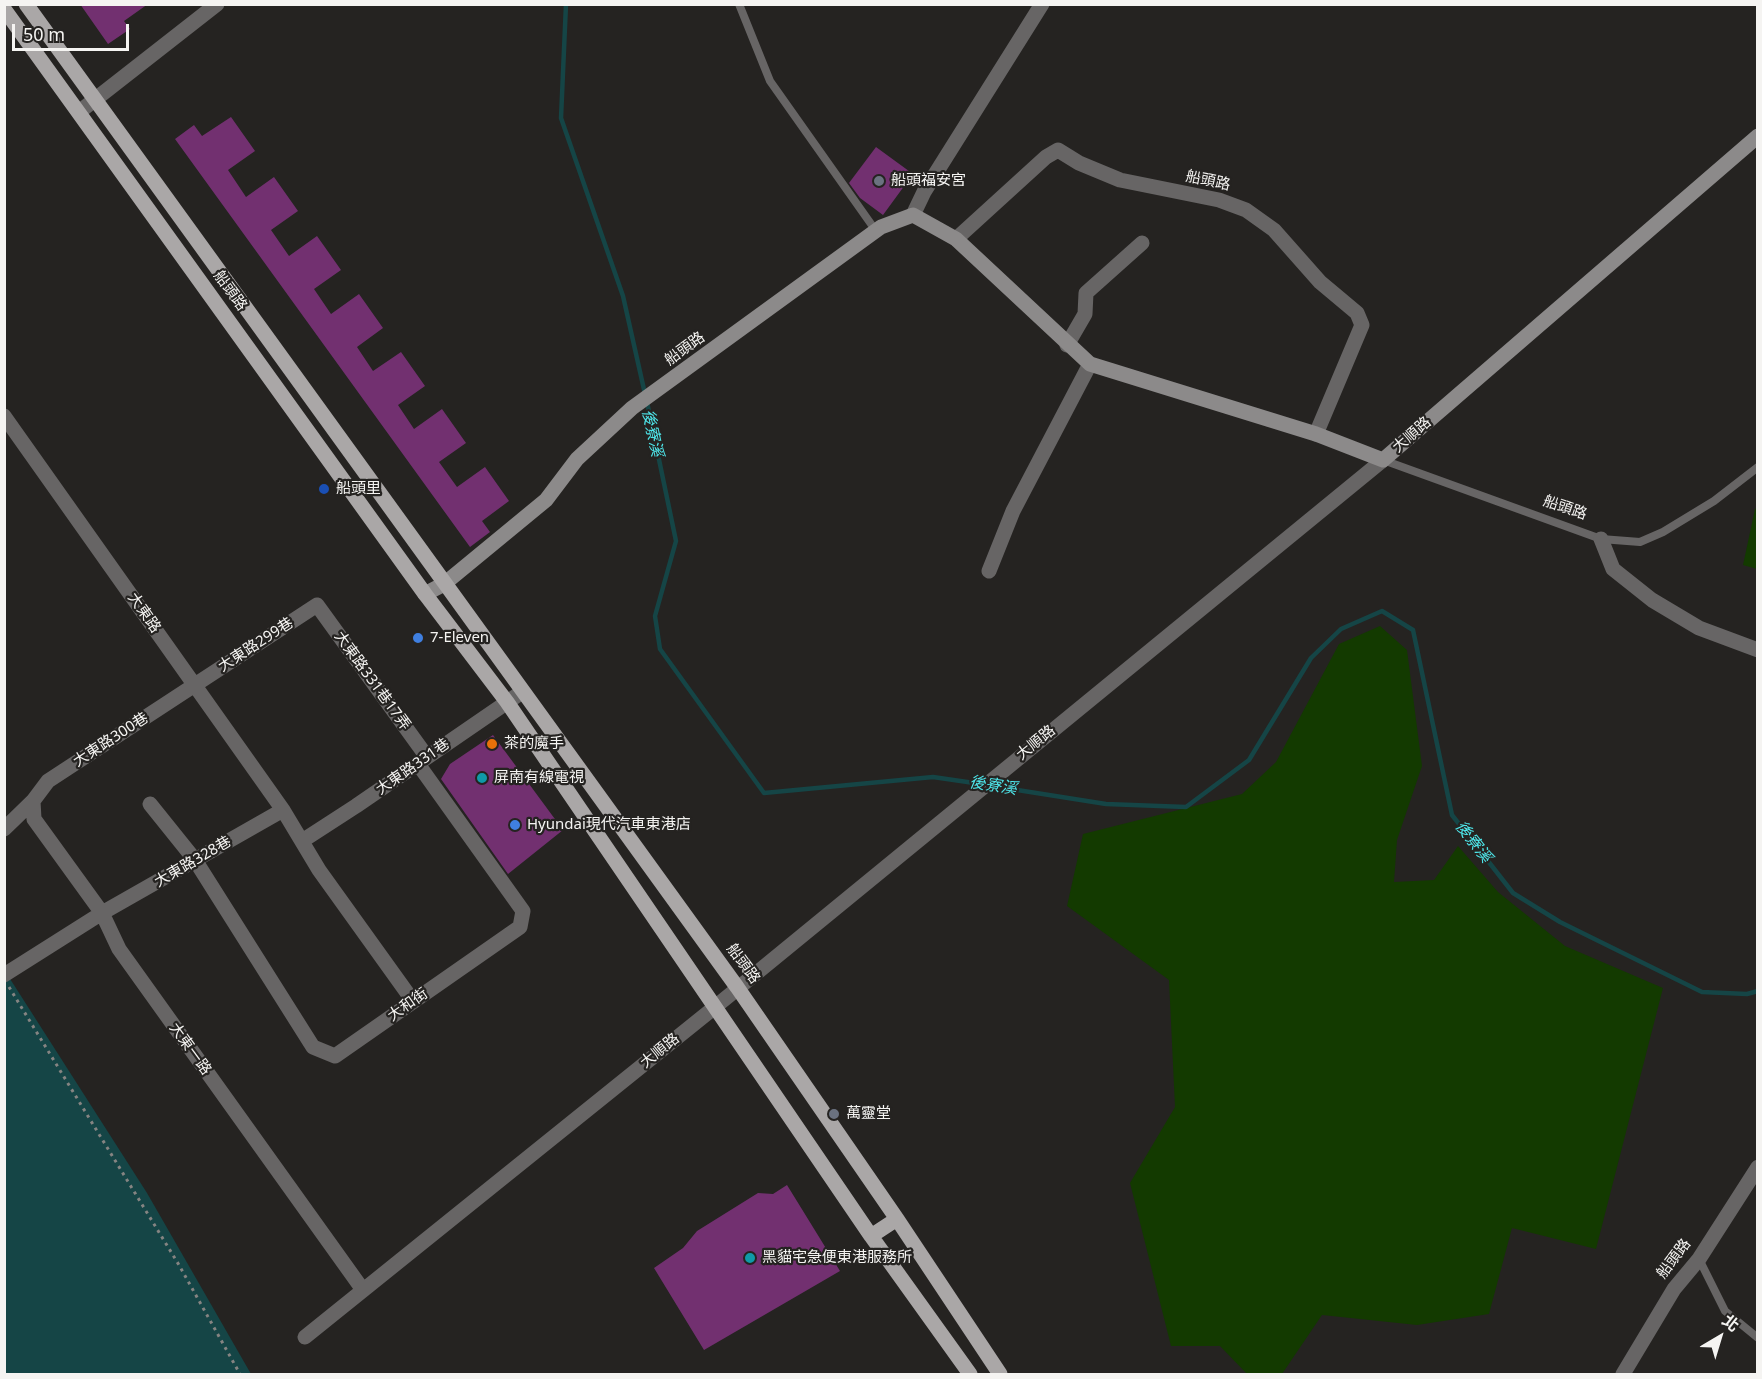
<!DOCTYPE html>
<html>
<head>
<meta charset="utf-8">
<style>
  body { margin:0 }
  #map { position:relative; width:1762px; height:1379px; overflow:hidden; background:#252321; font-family:"Noto Sans","Noto Sans TC",sans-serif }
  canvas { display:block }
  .frame { position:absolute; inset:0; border:6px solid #f5f4f2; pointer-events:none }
  .north { position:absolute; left:1690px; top:1307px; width:60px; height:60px; -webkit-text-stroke:4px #252321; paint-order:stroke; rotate:38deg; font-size:16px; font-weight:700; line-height:24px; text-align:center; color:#f5f4f2 }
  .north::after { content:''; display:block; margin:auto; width:21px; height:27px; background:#f5f4f2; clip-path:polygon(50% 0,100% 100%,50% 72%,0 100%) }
  .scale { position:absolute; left:12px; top:24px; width:117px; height:27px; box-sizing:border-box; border:3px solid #f5f4f2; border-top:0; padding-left:8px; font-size:18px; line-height:21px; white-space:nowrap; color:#f5f4f2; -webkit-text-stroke:4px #252321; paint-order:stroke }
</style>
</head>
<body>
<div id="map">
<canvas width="1762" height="1379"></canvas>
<div class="frame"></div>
<div class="north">北</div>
<div class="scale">50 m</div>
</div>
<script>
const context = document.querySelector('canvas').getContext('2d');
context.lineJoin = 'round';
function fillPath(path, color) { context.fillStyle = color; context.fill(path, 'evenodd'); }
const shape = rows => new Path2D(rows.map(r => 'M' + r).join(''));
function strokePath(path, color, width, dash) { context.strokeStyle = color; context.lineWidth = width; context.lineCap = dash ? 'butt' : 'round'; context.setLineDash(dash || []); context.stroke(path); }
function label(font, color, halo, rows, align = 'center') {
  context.font = font + ' "Noto Sans","Noto Sans TC",sans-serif'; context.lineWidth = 4.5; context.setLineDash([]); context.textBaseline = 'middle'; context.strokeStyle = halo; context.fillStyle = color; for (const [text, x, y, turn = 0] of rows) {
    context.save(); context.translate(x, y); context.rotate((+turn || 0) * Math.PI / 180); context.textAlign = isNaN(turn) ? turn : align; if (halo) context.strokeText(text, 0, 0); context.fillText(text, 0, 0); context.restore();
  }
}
fillPath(shape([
  [1757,508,1758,508,1757,569,1743,565,1755,509],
  [1380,626,1407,650,1422,766,1397,840,1394,882,1434,880,1458,846,1498,892,1565,946,1663,988,1596,1249,1512,1228,1489,1314,1417,1325,1322,1315,1282,1374,1247,1374,1220,1346,1171,1346,1130,1183,1175,1107,1169,980,1067,906,1083,834,1242,794,1276,762,1339,644]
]), '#133a00');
fillPath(shape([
  [5,971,147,1193,251,1374,5,1374]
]), '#154546');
strokePath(shape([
  [566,4,561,118,623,296,645,394],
  [647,402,676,541,655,616,660,649,764,793,933,777,981,784],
  [992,786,1106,804,1186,807,1249,760,1311,658,1341,629,1382,611,1413,630,1452,815,1513,893,1560,922,1702,992,1747,994,1758,991]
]), '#154546', 4.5);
fillPath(shape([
  [80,4,148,4,124,21,130,29,108,44],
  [231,117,255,151,228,170,246,197,274,177,298,211,271,230,289,256,317,236,341,270,314,289,331,314,359,294,383,328,357,347,373,371,401,352,425,386,398,405,414,429,442,409,466,443,439,462,457,487,485,467,509,501,482,521,490,532,470,547,175,139,194,125,202,136],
  [876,147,913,174,883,215,860,198,849,183],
  [493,735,563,830,508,874,441,779,450,764],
  [787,1185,840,1271,704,1350,654,1268,683,1248,697,1231,758,1193,773,1194]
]), '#723070');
strokePath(shape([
  [9,987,179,1265,240,1374]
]), '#858482', 3, [3, 4.5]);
strokePath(shape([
  [739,4,770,81,876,231],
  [1383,460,1601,539,1640,542,1663,532,1714,501,1758,467],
  [1699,1259,1725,1311,1758,1338]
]), '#676565', 8);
strokePath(shape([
  [79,112,217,4],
  [913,215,924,192,1042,4],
  [956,239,1046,157,1058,150,1079,163,1120,180,1219,200,1246,210,1274,230,1320,282,1357,313,1362,325,1316,434],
  [1067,345,1085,314,1086,293,1142,243],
  [4,416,283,810,319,870,413,1001],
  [1601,539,1613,569,1652,600,1699,628,1758,650],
  [989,571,1013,511,1090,364],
  [33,801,34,819,102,913,119,949,363,1290],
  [150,804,195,860,313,1047,335,1056,520,927,523,911,418,764],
  [4,829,33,801,48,781,317,605,427,757],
  [302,841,356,806,522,692],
  [4,975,102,913,283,810],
  [305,1337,715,1007,1383,460],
  [1623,1374,1674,1289,1699,1259,1758,1167]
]), '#676565', 15);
strokePath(shape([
  [425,594,444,584,546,500,577,459,632,408,881,227,913,215,956,239,1090,364,1316,434,1383,460,1758,136]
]), '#8c8a8a', 15);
strokePath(shape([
  [26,4,737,987,897,1219,1000,1374],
  [4,9,425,594,507,702,871,1236,970,1374],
  [871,1236,897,1219]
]), '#aaa7a7', 15);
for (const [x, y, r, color] of [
  [879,181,6,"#6b7280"],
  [324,489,6,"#1a4fb4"],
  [418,638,6,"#3f7fe0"],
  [492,744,6,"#e8710a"],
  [482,778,6,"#0f9aa8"],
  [515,825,6,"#3f7fe0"],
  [834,1114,6,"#6b7280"],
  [750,1258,6,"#0f9aa8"]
]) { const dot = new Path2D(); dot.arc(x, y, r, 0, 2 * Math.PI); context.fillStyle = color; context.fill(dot); strokePath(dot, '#252321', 2); }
label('15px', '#f5f4f2', '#252321', [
  ["船頭福安宮",891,181],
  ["船頭里",336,489],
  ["7-Eleven",430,638],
  ["茶的魔手",504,744],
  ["屏南有線電視",494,778],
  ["Hyundai現代汽車東港店",527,825],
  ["萬靈堂",846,1114],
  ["黑貓宅急便東港服務所",762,1258]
], 'left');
label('15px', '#f5f4f2', '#252321', [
  ["船頭路",1208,181,12],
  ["船頭路",230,291,54],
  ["船頭路",685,349,-36],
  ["大順路",1412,435,-41],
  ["船頭路",1565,508,19],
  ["大東路",144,613,55],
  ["大東路299巷",256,645,-33],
  ["大東路331巷17弄",372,681,54],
  ["大東路300巷",111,740,-33],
  ["大順路",1036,743,-39],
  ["大東路331巷",413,767,-35],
  ["大東路328巷",193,862,-30],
  ["船頭路",743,964,54],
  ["大和街",408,1005,-35],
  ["大東一路",190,1049,54],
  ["大順路",660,1051,-39],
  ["船頭路",1674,1259,-53]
]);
label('italic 16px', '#4ee5e9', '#252321', [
  ["後寮溪",652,433,78],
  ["後寮溪",993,786,9],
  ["後寮溪",1473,842,52]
]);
</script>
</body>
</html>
